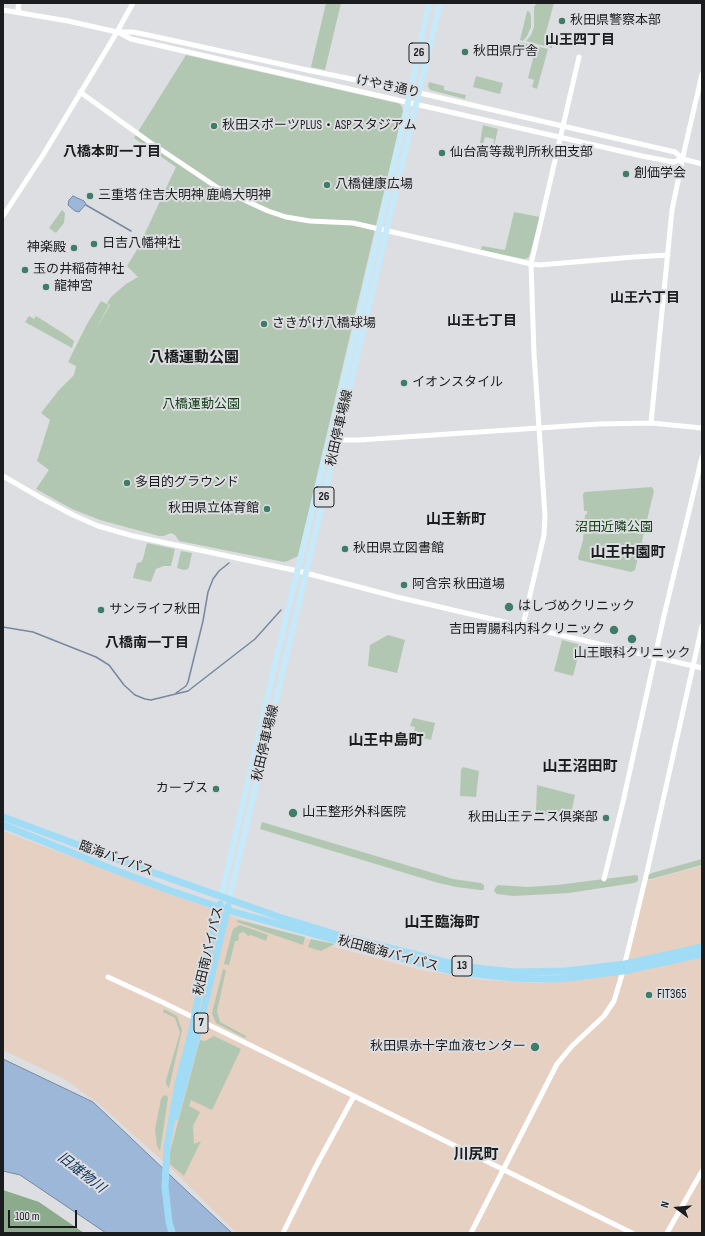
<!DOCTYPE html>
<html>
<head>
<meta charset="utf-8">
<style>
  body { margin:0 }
  #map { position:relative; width:705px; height:1236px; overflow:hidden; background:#dddee1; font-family:"Sofia Sans Condensed",sans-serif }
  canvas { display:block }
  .frame { position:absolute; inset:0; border:4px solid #1b1c1d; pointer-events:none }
  .north { position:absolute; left:657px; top:1188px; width:40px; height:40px; -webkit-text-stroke:3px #dddee1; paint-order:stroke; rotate:286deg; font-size:11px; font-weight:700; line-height:16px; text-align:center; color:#1b1c1d }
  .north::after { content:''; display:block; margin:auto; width:14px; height:18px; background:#1b1c1d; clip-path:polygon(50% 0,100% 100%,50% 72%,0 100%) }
  .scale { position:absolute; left:8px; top:1210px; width:69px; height:18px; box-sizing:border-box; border:2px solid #1b1c1d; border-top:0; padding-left:5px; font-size:12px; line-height:14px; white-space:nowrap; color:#1b1c1d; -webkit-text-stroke:3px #dddee1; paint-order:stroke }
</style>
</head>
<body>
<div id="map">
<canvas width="705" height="1236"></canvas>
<div class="frame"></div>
<div class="north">N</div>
<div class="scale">100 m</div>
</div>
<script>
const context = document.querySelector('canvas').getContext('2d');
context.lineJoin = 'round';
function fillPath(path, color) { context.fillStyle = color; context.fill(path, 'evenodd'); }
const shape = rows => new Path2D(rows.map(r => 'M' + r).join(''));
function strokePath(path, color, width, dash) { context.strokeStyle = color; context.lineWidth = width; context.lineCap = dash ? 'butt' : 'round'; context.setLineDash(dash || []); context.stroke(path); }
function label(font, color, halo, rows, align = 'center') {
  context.font = font + ' "Sofia Sans Condensed","Noto Sans JP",sans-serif'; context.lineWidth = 4; context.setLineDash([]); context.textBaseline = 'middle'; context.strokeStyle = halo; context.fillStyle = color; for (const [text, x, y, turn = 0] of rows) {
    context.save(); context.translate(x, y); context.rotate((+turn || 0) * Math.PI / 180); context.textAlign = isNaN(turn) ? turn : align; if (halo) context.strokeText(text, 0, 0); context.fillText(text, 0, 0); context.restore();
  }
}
fillPath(shape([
  [3,831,143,884,237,918,338,948,421,970,483,980,541,983,624,974,646,881,702,866,702,1233,237,1233,216,1213,172,1169,99,1104,66,1080,3,1050]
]), '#e5d0c2');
fillPath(shape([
  [326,3,341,3,325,70,311,67],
  [537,3,554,3,545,36,555,39,554,42,549,41,548,45,552,46,552,48,526,41,531,35,534,27,534,7],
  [527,11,530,12,531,18,531,27,527,36,523,41,520,40],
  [519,42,548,49,537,89,532,87,534,80,528,78,535,51,518,47],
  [186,55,397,103,400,104,402,107,403,111,298,556,288,561,284,562,179,541,175,535,171,533,164,536,159,536,100,520,72,509,36,489,49,470,37,461,50,420,41,413,59,390,74,375,76,366,68,362,87,324,101,301,109,305,95,331,110,305,107,303,111,297,126,284,138,277,127,266,138,248,176,167,134,138],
  [476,76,503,83,500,94,473,87],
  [429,82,444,86,444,90,466,95,465,99,430,90,428,86],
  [483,125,498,129,494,146,493,146,494,139,485,137,483,144,480,143],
  [62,210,65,213,64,223,56,233,49,228],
  [514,212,540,217,530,254,528,258,524,259,481,250,482,246,505,250],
  [29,316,34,319,36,316,66,335,74,341,72,348,25,322],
  [652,487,654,491,635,570,631,572,579,560,578,558,583,540,585,515,587,514,587,511,584,511,583,494,585,492],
  [147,543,175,549,171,566,164,566,156,569,151,582,133,578,137,563,141,562,143,559],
  [181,551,192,553,189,567,188,569,184,570,177,568],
  [388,635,405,640,397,673,368,666,370,645],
  [562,640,581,645,573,676,554,671],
  [413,718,435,723,431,740,408,735,409,732,414,732,415,727,410,726],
  [463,767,479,771,476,797,460,796,461,770],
  [537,785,575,795,570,819,565,820,536,812],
  [262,822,453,879,481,883,484,885,484,889,483,890,480,890,456,887,435,882,260,829],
  [702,859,702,865,651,879,648,879,648,875,652,873],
  [636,875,638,876,638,881,634,883,569,893,513,896,497,894,494,891,495,888,498,885,527,887,557,885],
  [238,920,305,937,303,945,237,922],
  [240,925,268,935,266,941,251,935,248,936,244,932,240,933,238,936,239,939,237,941,235,941,229,965,224,964,233,929],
  [311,939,335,944,321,951,308,947],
  [223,969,226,970,217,1011,220,1022,246,1036,245,1038,216,1023,212,1013],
  [164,1009,177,1016,182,1030,169,1088,166,1084,166,1080,180,1033,175,1018,163,1012],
  [214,1036,241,1049,212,1110,191,1100,189,1106,200,1112,193,1126,194,1144,201,1141,184,1176,170,1164,170,1152,200,1040,205,1041],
  [164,1095,167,1096,168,1098,160,1151,157,1146,155,1130,161,1099]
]), '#b2c7b1');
fillPath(shape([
  [3,1190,39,1202,84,1233,3,1233]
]), '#8cab8c');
const water = shape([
  [73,196,84,201,86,204,79,212,75,211,68,205,69,200,73,196],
  [3,1059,93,1102,190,1194,232,1233,106,1233,20,1175,3,1171,3,1059]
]);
fillPath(water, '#9db7d8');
strokePath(water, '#7688a0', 1);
strokePath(shape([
  [86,205,131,231],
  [3,627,33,632,96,657,109,665,124,685,135,695,145,699,151,700,188,691,255,639,281,610],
  [176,693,186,686,188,682,203,621,208,592,213,579,219,571,229,563]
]), '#7688a0', 1.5);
strokePath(shape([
  [19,3,18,8,20,13],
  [3,10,68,21,117,32,133,32,148,35,307,70,411,91,675,152,683,159,702,164],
  [118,32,131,39,642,156,673,162,683,159],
  [80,92,148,141,218,188,268,211,286,217,310,221,353,223,445,244,531,264,539,265,634,257,668,255],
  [3,216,43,155,117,32,133,3],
  [651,423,672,210,684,152,702,74],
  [330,438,341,440,359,440,599,424,651,423,702,428],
  [3,476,41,498,73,515,98,526,133,536,298,571,397,597,702,668],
  [523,625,544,535,545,516,534,354,531,264,579,57],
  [604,879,623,802,663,620,702,457],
  [108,977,162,1002,354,1096,632,1233],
  [283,1233,315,1168,354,1096],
  [471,1233,557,1064,572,1046,604,1016,614,1001,623,971,647,872,702,626],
  [667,1233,702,1171]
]), '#fff', 5);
strokePath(shape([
  [221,897,285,622,358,322,408,103,429,3],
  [229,900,440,3]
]), '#c6eaf9', 6);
strokePath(shape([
  [3,817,135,866,279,917,338,935,457,965,484,969,515,972,566,971,625,964,702,947],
  [3,825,112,869,171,891,227,910,418,963,457,972,513,978,548,979,568,978,623,971,702,954],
  [175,1117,201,1021,228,906],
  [172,1233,169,1222,165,1187,167,1146,178,1084,192,1030,197,1003,220,904]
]), '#a0dcf5', 7);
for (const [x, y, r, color] of [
  [562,21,4,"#3f7d69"],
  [465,52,4,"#3f7d69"],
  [214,126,4,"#3f7d69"],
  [442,153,4,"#3f7d69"],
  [626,174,4,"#3f7d69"],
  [327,185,4,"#3f7d69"],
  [90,196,4,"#3f7d69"],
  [94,244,4,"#3f7d69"],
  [74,248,4,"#3f7d69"],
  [25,270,4,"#3f7d69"],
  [46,287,4,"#3f7d69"],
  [264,324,4,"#3f7d69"],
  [404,383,4,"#3f7d69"],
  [127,483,4,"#3f7d69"],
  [267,509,4,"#3f7d69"],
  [345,549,4,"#3f7d69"],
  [404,585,4,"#3f7d69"],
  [509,607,5,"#3f7d69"],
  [101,610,4,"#3f7d69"],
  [614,630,5,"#3f7d69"],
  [632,639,5,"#3f7d69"],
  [216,789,4,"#3f7d69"],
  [293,813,5,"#3f7d69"],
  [606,818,4,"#3f7d69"],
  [649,995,4,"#3f7d69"],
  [535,1047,5,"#3f7d69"]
]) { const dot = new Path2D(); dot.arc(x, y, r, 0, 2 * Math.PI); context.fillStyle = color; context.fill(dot); strokePath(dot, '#dddee1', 1.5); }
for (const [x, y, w] of [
  [419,53,20],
  [324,497,20],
  [462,966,20],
  [201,1023,14]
]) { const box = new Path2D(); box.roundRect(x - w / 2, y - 10, w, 20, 3); context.fillStyle = '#dddee1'; context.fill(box); strokePath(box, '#1b1c1d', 1); }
label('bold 12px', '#1b1c1d', null, [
  ["26",419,53],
  ["26",324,497],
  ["13",462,966],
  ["7",201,1023]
]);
label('13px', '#1b1c1d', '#dddee1', [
  ["秋田県警察本部",570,21],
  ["秋田県庁舎",473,52],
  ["秋田スポーツPLUS・ASPスタジアム",222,126],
  ["仙台高等裁判所秋田支部",450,153],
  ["創価学会",634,174],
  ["八橋健康広場",335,185],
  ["三重塔 住吉大明神 鹿嶋大明神",98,196],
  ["日吉八幡神社",102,244],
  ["神楽殿",66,248,"right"],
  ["玉の井稲荷神社",33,270],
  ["龍神宮",54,287],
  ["さきがけ八橋球場",272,324],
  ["イオンスタイル",412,383],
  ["多目的グラウンド",135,483],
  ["秋田県立体育館",259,509,"right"],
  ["秋田県立図書館",353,549],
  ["阿含宗 秋田道場",412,585],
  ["はしづめクリニック",518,607],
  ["サンライフ秋田",109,610],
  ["吉田胃腸科内科クリニック",605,630,"right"],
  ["山王眼科クリニック",632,654,"center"],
  ["カーブス",208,789,"right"],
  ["山王整形外科医院",302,813],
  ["秋田山王テニス倶楽部",598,818,"right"],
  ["FIT365",657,995],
  ["秋田県赤十字血液センター",526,1047,"right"]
], 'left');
label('13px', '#1b1c1d', '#dddee1', [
  ["けやき通り",388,87,12],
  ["秋田停車場線",340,428,-77],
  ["秋田停車場線",266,743,-77],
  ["臨海バイパス",116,859,20],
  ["秋田南バイパス",209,951,-77],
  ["秋田臨海バイパス",388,954,15]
]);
label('13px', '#114016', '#dddee1', [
  ["八橋運動公園",201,405],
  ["沼田近隣公園",614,528]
]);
label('bold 14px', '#1b1c1d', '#dddee1', [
  ["山王四丁目",580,40],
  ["八橋本町一丁目",112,152],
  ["山王六丁目",645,298],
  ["山王七丁目",482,321],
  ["八橋南一丁目",147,643]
]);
label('italic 14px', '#0e325c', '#dddee1', [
  ["旧雄物川",81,1173,38]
]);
label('bold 15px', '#1b1c1d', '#dddee1', [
  ["八橋運動公園",194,358],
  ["山王新町",456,520],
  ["山王中園町",628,553],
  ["山王中島町",386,741],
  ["山王沼田町",580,767],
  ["山王臨海町",442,923],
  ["川尻町",476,1155]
]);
</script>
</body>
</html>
